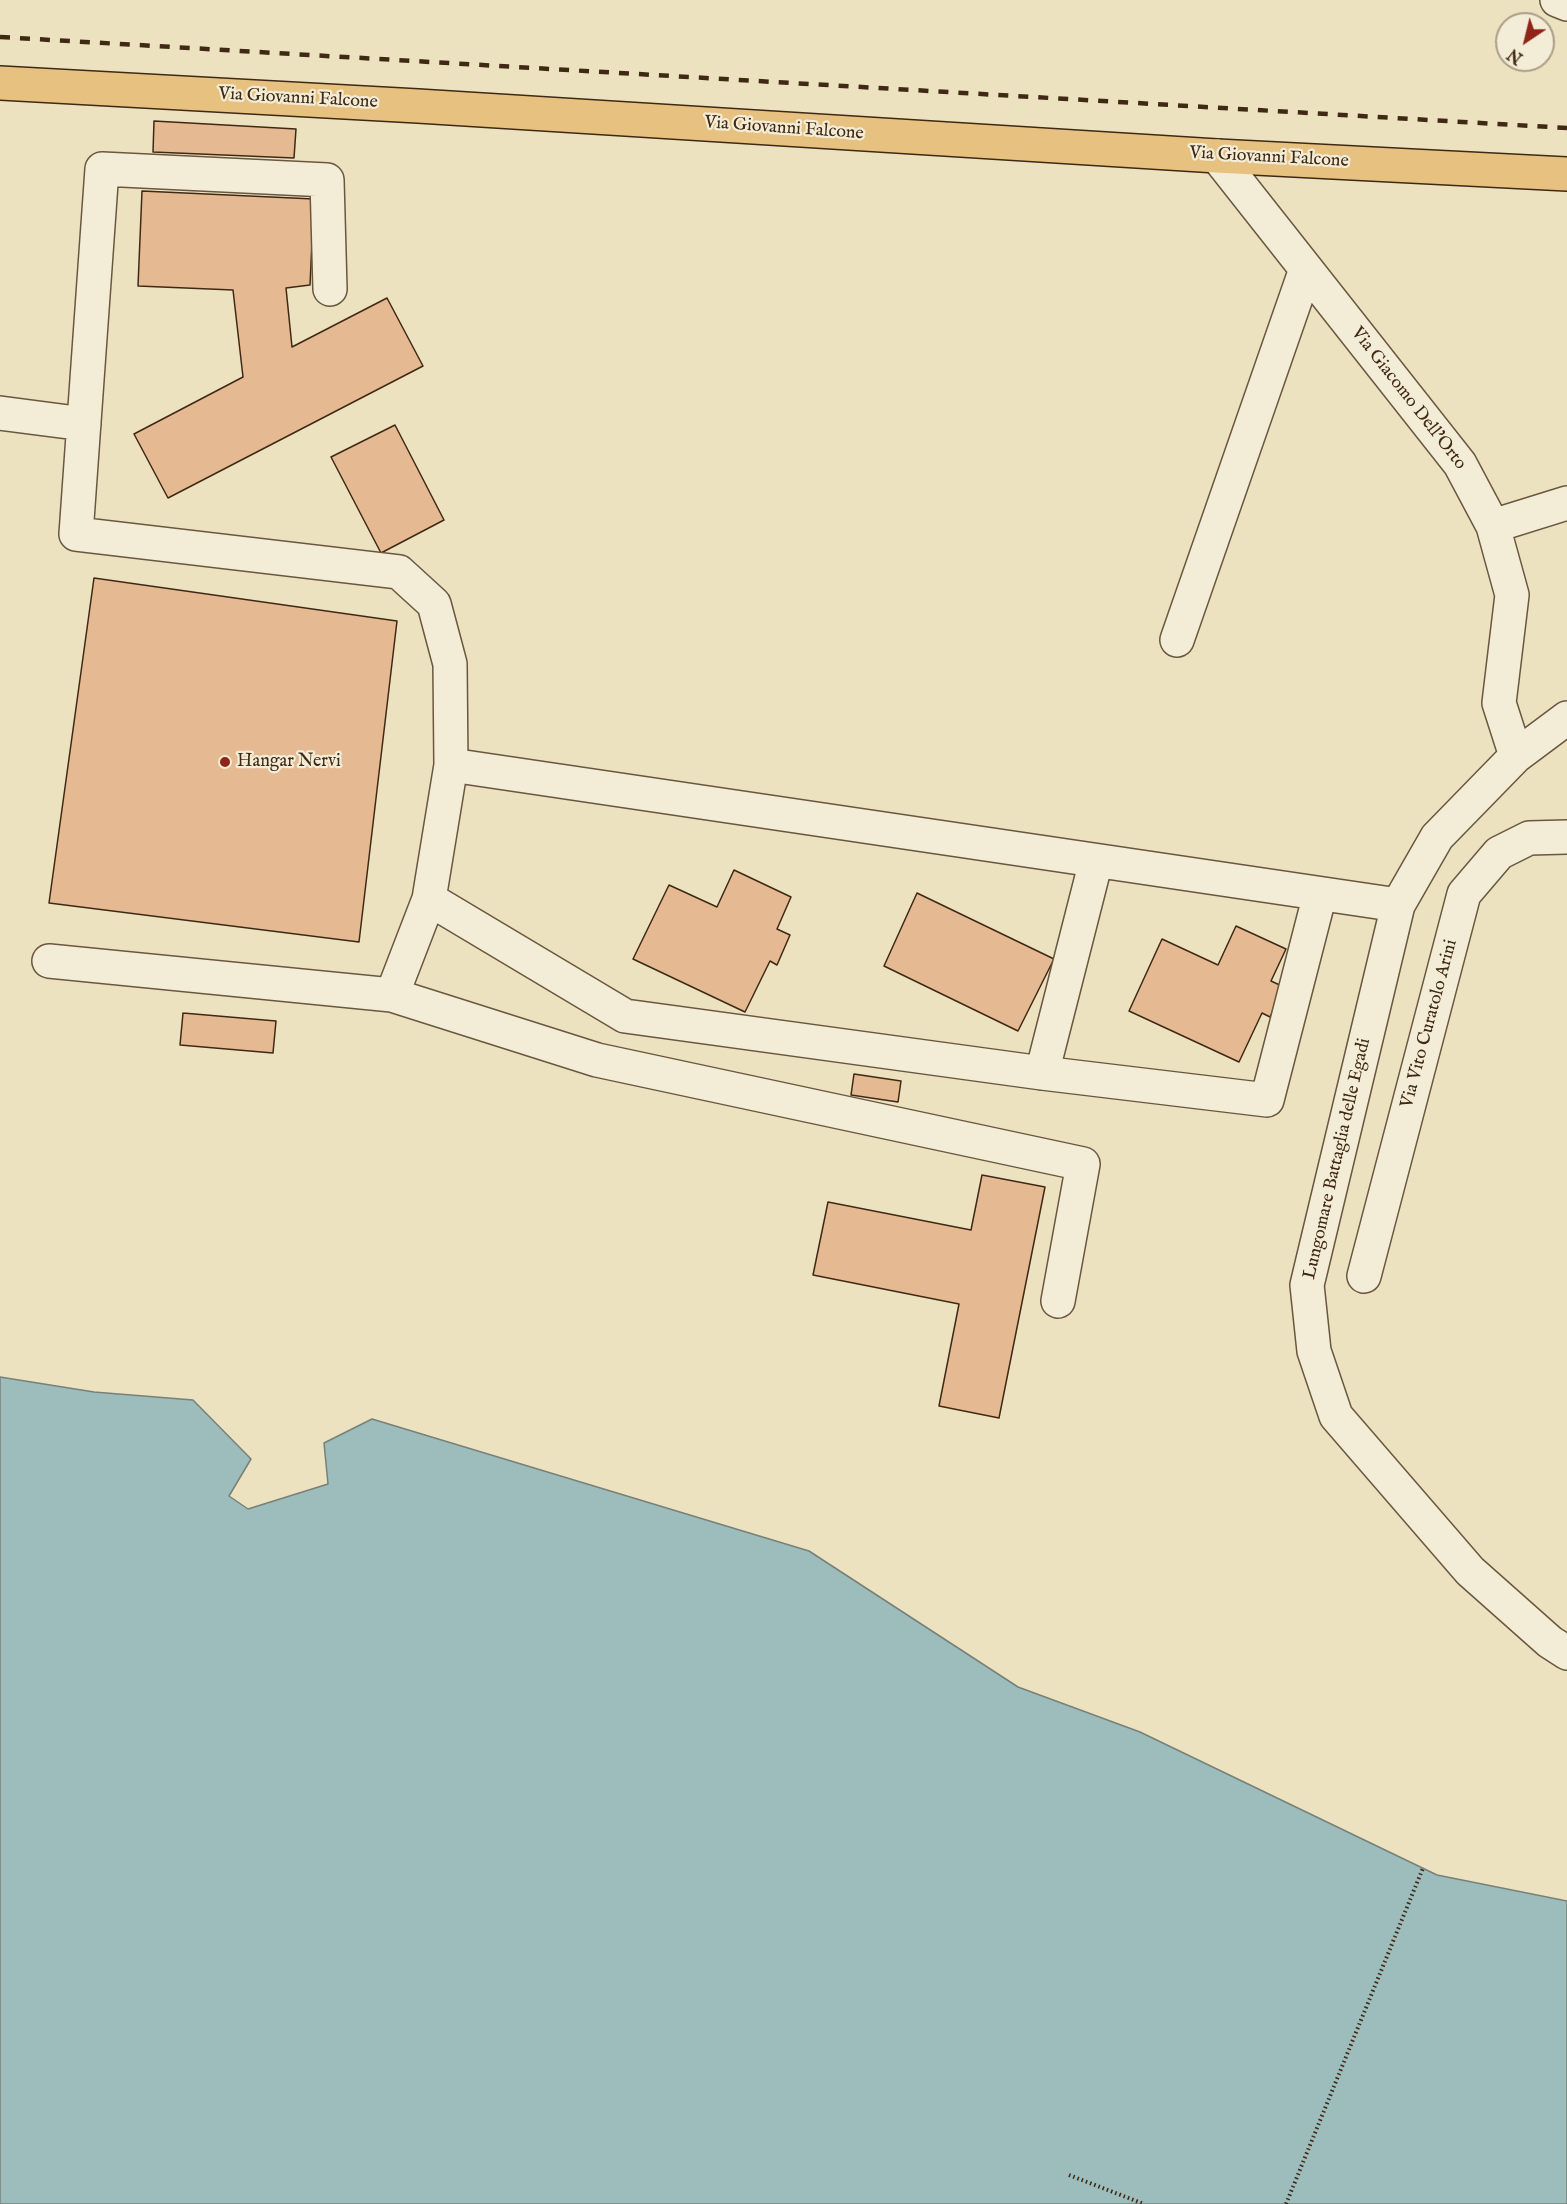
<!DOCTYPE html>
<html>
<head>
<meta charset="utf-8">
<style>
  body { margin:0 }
  #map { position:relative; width:1567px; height:2204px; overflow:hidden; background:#ede2c0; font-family:"IM FELL English",serif }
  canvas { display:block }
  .north { position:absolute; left:1495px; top:12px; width:60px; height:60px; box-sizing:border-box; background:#f3ecd6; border:2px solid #ab9e88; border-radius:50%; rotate:215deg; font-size:16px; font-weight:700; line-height:24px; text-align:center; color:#3f2914 }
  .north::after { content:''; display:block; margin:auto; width:21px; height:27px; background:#8f2418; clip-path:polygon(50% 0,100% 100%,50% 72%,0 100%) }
</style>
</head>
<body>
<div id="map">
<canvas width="1567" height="2204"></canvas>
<div class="north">N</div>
</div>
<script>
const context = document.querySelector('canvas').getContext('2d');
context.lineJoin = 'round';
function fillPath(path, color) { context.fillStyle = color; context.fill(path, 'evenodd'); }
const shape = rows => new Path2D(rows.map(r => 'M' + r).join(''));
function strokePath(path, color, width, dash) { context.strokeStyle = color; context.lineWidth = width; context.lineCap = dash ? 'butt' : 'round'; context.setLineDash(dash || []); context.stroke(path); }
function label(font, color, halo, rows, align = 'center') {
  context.font = font + ' "IM FELL English",serif'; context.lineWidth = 4.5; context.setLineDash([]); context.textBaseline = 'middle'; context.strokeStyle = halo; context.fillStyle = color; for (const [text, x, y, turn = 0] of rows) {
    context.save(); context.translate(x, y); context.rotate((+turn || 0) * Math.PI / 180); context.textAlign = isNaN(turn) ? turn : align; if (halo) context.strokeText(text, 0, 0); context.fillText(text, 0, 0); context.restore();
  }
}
const water = shape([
  [0,1377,94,1392,193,1400,251,1459,229,1496,248,1509,328,1484,324,1443,372,1419,809,1551,1018,1687,1140,1732,1437,1875,1567,1901,1567,2204,0,2204,0,1377]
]);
fillPath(water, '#9dbcbc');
strokePath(water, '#778179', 1.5);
const building = shape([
  [154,121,296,129,294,158,153,152,154,121],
  [142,191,314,199,310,285,286,288,292,347,387,298,423,366,168,498,134,434,243,377,233,290,138,286,142,191],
  [395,425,444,520,381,553,331,457,395,425],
  [94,578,397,621,359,942,49,903,94,578],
  [734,870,791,897,777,929,790,935,777,965,770,961,745,1012,633,959,669,885,717,907,734,870],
  [917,893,1054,959,1018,1031,884,966,917,893],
  [1236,926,1286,949,1271,981,1284,987,1270,1017,1262,1013,1239,1062,1129,1011,1162,939,1218,965,1236,926],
  [183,1013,276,1021,273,1053,180,1045,183,1013],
  [854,1074,901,1081,898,1102,851,1095,854,1074],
  [982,1175,1045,1187,999,1418,939,1406,959,1304,813,1275,828,1202,971,1230,982,1175]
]);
fillPath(building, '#e5b992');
strokePath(building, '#3f2914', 1.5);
const minor = shape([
  [1557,0,1567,4],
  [1217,156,1460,464,1493,526,1512,595,1499,703,1516,756,1567,718],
  [330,289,327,180,102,169,76,534,399,572,434,604,450,664,451,765],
  [0,413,84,424],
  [1493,526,1567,503],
  [1177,640,1306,269],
  [1516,756,1437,837,1398,905,1307,1285,1314,1351,1336,1416,1470,1571,1550,1642,1567,1653],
  [1320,894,1267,1100,1042,1073,625,1016,429,899,451,765,1398,905],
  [49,961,392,995,429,899],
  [392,995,597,1060,1083,1164,1058,1301],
  [1042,1073,1096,861],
  [1364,1276,1464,894,1499,853,1529,838,1567,837]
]);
const major = shape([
  [0,83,418,106,1217,156,1567,174]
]);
strokePath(minor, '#6a573f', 36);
strokePath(major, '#3f2914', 36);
strokePath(shape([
  [1069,2175,1144,2204],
  [1286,2204,1423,1868]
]), '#3f2914', 4, [1.5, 3]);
strokePath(minor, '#f3ecd6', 33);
strokePath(major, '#e6c180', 33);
strokePath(shape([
  [0,37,1567,128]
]), '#3f2914', 4.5, [10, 10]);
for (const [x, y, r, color] of [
  [225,762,6,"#8f2418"]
]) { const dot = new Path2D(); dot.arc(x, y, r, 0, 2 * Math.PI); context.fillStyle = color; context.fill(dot); strokePath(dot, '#f3ecd6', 2); }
label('18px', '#3f2914', '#f3ecd6', [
  ["Via Giovanni Falcone",298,99,3],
  ["Via Giovanni Falcone",784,129,4],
  ["Via Giovanni Falcone",1269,158,3],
  ["Via Giacomo Dell'Orto",1408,399,52],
  ["Via Vito Curatolo Arini",1430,1024,-75],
  ["Lungomare Battaglia delle Egadi",1338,1159,-77]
]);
label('18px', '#3f2914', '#f3ecd6', [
  ["Hangar Nervi",237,762]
], 'left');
</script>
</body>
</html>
